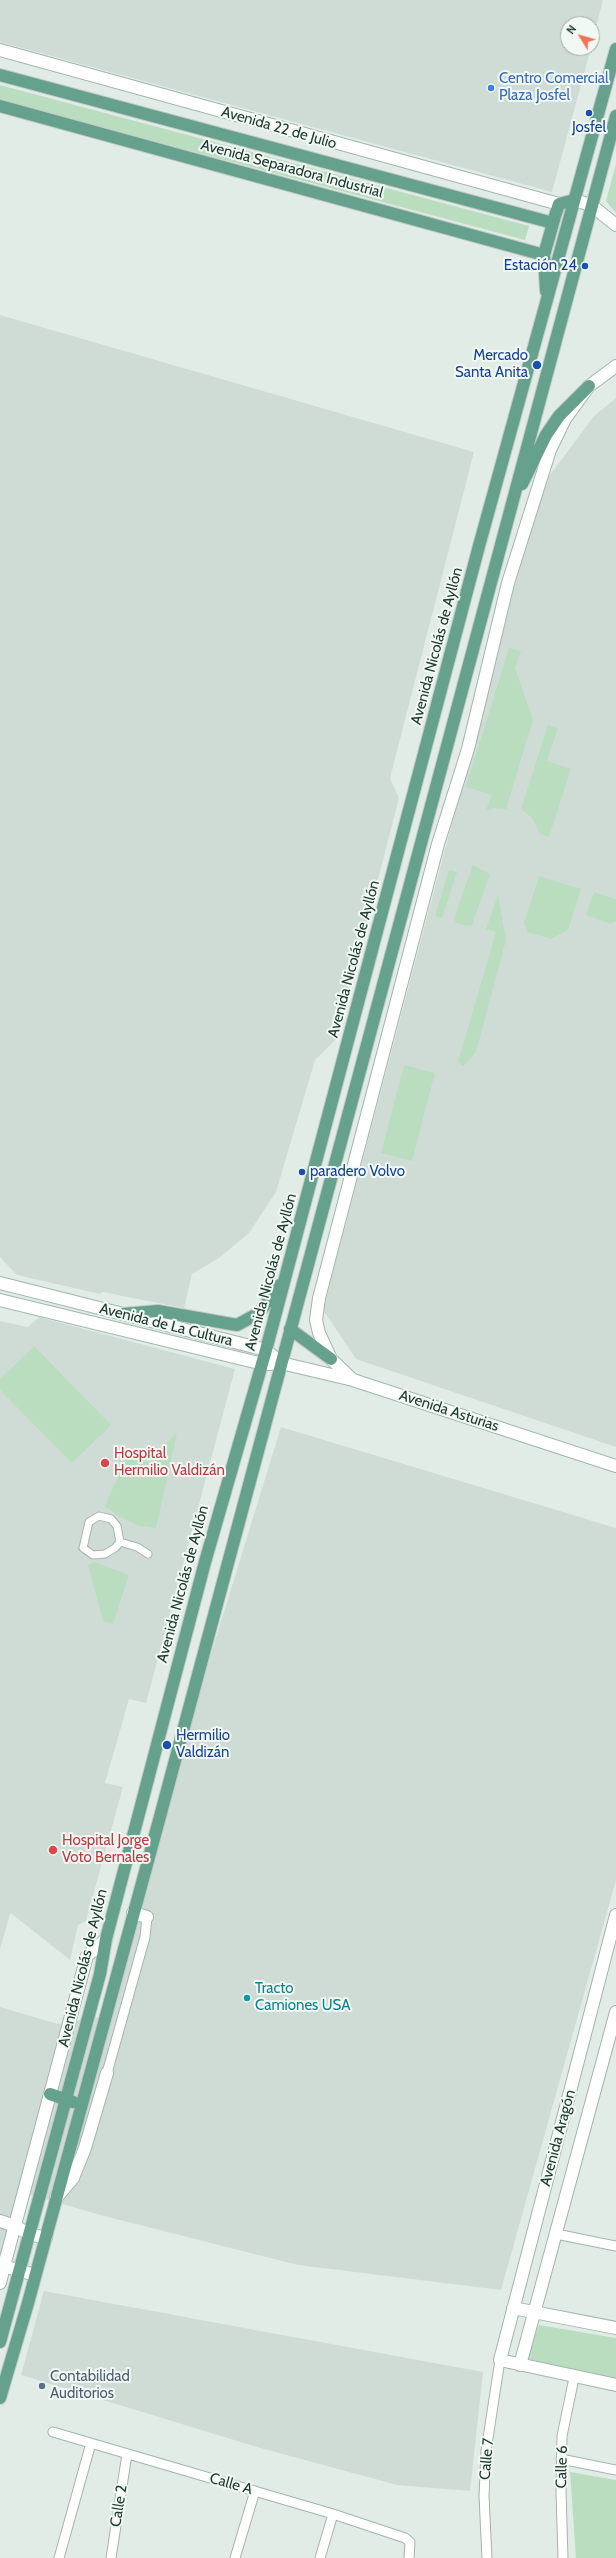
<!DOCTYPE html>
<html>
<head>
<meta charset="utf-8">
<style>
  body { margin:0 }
  #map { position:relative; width:616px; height:2558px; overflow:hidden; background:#e1ece6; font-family:Cabin,sans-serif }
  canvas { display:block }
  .north { position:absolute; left:560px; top:16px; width:40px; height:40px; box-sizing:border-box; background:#f2f8f4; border:1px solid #9eada7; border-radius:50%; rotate:307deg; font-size:11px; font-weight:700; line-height:16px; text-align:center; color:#213d33 }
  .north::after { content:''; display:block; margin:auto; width:14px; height:18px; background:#f27158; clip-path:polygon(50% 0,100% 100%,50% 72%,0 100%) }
</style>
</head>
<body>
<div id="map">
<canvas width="616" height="2558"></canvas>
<div class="north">N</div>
</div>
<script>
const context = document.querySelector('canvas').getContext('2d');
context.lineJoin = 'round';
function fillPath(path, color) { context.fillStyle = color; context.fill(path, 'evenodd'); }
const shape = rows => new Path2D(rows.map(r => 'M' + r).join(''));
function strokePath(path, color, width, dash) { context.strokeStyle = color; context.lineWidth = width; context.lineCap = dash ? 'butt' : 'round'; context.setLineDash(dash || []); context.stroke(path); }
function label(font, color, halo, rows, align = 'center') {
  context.font = font + ' Cabin,sans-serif'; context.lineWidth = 4; context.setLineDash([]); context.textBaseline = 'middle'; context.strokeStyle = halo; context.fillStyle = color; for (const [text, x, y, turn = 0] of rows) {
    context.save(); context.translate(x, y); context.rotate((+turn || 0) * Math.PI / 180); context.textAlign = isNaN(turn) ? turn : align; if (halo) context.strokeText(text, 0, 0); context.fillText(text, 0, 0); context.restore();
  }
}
fillPath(shape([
  [0,0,603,0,592,43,592,24,568,24,568,48,591,48,552,192,0,42],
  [0,315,474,452,390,778,399,798,337,1038,315,1060,276,1192,249,1233,219,1258,192,1274,184,1308,102,1292,100,1294,17,1275,0,1257],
  [616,398,616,1447,356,1359,323,1310,541,487,594,416],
  [39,1317,235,1369,146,1703,129,1699,105,1783,123,1787,86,1921,78,1925,70,1960,12,1914,10,1914,0,1949,0,1321,28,1327],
  [281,1427,616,1528,616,1880,501,2290,298,2265,104,2216,21,2192,0,2267,0,2007,58,2024,99,2017],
  [44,2291,483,2372,470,2491,397,2485,257,2447,21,2375]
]), '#cfdcd5');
fillPath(shape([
  [0,85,529,226,525,240,0,100],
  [616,164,616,213,606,201],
  [509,648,521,651,515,668,533,720,506,809,494,808,486,811,491,795,466,787],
  [548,725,558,728,547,761,571,769,549,837,540,834,532,818,521,809],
  [473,865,490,874,472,925,467,926,456,923,454,918],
  [449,870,457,872,442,918,435,916],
  [539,876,581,889,568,930,551,939,528,932,524,923],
  [594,892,616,899,616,921,611,924,586,915],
  [498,895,506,940,476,1052,463,1066,458,1062,496,932,486,929],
  [404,1065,435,1073,412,1161,381,1153],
  [34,1346,111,1425,72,1463,0,1390,0,1379],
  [177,1433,156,1528,140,1526,118,1516,105,1506,126,1458,153,1463,158,1452],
  [94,1562,129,1575,113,1624,103,1621,88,1565],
  [539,2325,616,2338,616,2381,578,2374,526,2358],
  [570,2472,616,2480,616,2558,576,2558]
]), '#baddc0');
const pedestrian = shape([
  [120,1542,117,1526,111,1519,99,1516,89,1522,83,1548,93,1555,105,1554,115,1548,120,1542,137,1547,148,1554]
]);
const minor = shape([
  [107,2073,145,1937,147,1917],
  [556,2234,616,2246],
  [53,2432,333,2514,405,2538,410,2542,409,2558],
  [561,2459,616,2470],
  [59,2558,91,2443],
  [111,2558,127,2454],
  [235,2558,255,2491],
  [320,2558,333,2514],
  [487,2558,484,2496,486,2451,500,2360],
  [563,2558,561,2492,562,2436,574,2378]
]);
const tertiary = shape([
  [0,50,559,204],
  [281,1363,353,1380,616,1466],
  [353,1380,331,1359,319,1333,316,1320,319,1298,438,844,468,749,508,583,550,450,565,419,589,386,616,366],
  [133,1913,147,1917],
  [616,1915,500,2360,616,2385],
  [56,2198,73,2178,85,2148,107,2073],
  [4,2266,87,1956,106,1939],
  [513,2308,616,2328],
  [520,2365,616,2012]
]);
const secondary = shape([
  [574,200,591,205,616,225],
  [0,1283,266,1350,281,1363],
  [0,1300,263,1364,271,1364],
  [0,2221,15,2226,29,2234,46,2238],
  [0,2265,35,2275],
  [0,2283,4,2266]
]);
const primary = shape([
  [0,75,553,223],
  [0,106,544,255],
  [546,291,544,255,555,216,559,204,574,200],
  [522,484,546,435,559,416,589,386],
  [123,1314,158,1311,237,1325,259,1313,280,1285],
  [290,1329,331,1359],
  [50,2094,73,2102],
  [0,2342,100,1974,106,1939,205,1562,266,1350,479,546,616,49],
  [0,2398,28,2303,158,1824,616,116]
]);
strokePath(pedestrian, '#a4b4ad', 9);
strokePath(minor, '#a4b4ad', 11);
strokePath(tertiary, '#a4b4ad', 14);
strokePath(secondary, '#9fb8ad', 14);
strokePath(primary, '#c1c9c6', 14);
strokePath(pedestrian, '#fff', 7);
strokePath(minor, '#fff', 9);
strokePath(tertiary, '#fff', 12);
strokePath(secondary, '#fff', 12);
strokePath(primary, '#65a18d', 12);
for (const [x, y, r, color] of [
  [491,88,4,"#3f7fe0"],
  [589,113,4,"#1a4fb4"],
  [585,266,4,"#1a4fb4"],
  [537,365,5,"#1a4fb4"],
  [302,1172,4,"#1a4fb4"],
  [105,1463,5,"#e0444e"],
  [167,1745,5,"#1a4fb4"],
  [53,1850,5,"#e0444e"],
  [247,1998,4,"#0f9aa8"],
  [42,2386,4,"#5c6f8a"]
]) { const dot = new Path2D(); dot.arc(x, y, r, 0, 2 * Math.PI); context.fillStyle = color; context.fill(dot); strokePath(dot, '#f2f8f4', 1.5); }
label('15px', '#366cbe', '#f2f8f4', [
  ["Centro Comercial",499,79],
  ["Plaza Josfel",499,96]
], 'left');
label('15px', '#213d33', '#f2f8f4', [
  ["Avenida 22 de Julio",279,128,16],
  ["Avenida Separadora Industrial",292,169,15],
  ["Avenida Nicolás de Ayllón",437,646,-75],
  ["Avenida Nicolás de Ayllón",354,959,-75],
  ["Avenida Nicolás de Ayllón",271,1272,-75],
  ["Avenida de La Cultura",166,1325,14],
  ["Avenida Asturias",449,1411,18],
  ["Avenida Nicolás de Ayllón",183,1584,-75],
  ["Avenida Nicolás de Ayllón",83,1968,-76],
  ["Avenida Aragón",558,2138,-75],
  ["Calle 7",487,2459,-85],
  ["Calle 6",562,2467,-89],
  ["Calle A",231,2484,16],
  ["Calle 2",119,2506,-81]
]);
label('15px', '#164399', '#f2f8f4', [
  ["Josfel",589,128,"center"],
  ["Estación 24",577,266],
  ["Mercado",528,356],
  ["Santa Anita",528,373],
  ["paradero Volvo",310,1172,"left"],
  ["Hermilio",176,1736,"left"],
  ["Valdizán",176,1753,"left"]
], 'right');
label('15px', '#be3a42', '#f2f8f4', [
  ["Hospital",114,1454],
  ["Hermilio Valdizán",114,1471],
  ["Hospital Jorge",62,1841],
  ["Voto Bernales",62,1858]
], 'left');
label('15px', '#0d838f', '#f2f8f4', [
  ["Tracto",255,1989],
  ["Camiones USA",255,2006]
], 'left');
label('15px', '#4e5e75', '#f2f8f4', [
  ["Contabilidad",50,2377],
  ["Auditorios",50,2394]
], 'left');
</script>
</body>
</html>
